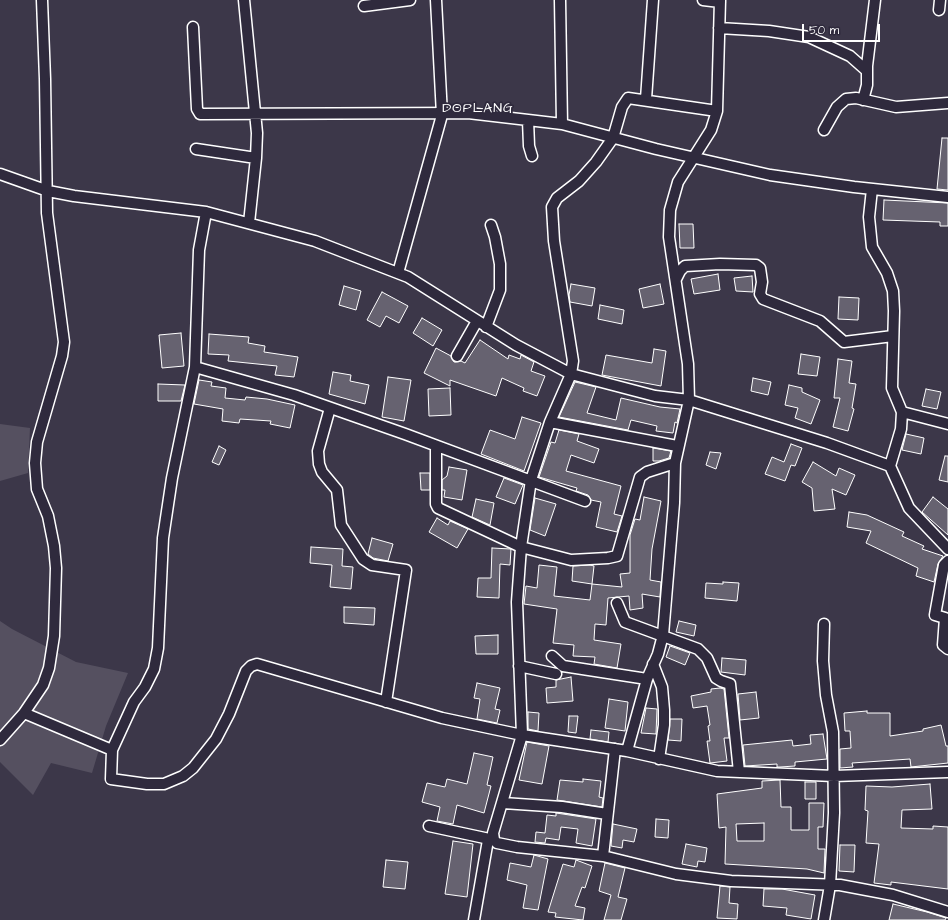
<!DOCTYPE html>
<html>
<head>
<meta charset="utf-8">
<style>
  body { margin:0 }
  #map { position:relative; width:948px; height:920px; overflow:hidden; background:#3c3749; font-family:"Architects Daughter",sans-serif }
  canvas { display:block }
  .scale { position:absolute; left:802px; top:24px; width:78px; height:18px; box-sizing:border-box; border:2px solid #fff; border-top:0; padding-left:5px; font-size:12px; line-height:14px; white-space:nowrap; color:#fff; -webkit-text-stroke:3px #2f2a3d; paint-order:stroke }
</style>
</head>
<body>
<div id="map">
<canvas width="948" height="920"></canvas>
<div class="scale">50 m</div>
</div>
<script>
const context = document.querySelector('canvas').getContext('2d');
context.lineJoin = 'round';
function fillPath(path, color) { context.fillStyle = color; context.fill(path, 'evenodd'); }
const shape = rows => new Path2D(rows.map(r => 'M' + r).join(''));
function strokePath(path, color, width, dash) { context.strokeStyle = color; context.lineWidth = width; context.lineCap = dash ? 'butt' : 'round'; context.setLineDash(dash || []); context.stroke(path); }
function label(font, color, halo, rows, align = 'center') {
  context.font = font + ' "Architects Daughter",sans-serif'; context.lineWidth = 3.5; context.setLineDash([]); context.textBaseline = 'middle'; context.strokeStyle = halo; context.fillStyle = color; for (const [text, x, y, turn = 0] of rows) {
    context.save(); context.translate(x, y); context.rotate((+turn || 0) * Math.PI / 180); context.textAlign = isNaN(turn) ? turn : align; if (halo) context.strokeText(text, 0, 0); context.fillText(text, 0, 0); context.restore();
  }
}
fillPath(shape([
  [0,424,30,428,28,473,0,481],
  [0,621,12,629,76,662,128,673,106,726,92,773,51,763,33,795,0,762]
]), '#555060');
const building = shape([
  [942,138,948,138,948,190,937,189,942,138],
  [884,200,948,203,948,226,940,226,940,222,883,220,884,200],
  [679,224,693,224,694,248,680,248,679,224],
  [718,274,720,290,694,294,691,279,718,274],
  [752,276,753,292,736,291,734,278,752,276],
  [571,284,595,288,592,306,570,302,569,295,571,284],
  [660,284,664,304,643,308,639,289,660,284],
  [344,286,361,291,356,310,339,305,344,286],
  [382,292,408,306,399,323,386,316,380,327,367,320,382,292],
  [839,297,859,298,858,320,838,319,839,297],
  [600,305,624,310,622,324,598,319,600,305],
  [422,318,442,330,433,346,413,333,422,318],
  [181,333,184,366,162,368,159,335,181,333],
  [209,334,249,337,248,343,265,346,264,352,298,357,294,377,275,375,277,366,228,361,229,355,208,354,209,334],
  [480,340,508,359,509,355,520,359,521,355,534,362,531,371,545,376,537,396,523,391,524,388,502,378,496,396,450,380,450,386,424,373,436,348,451,356,454,362,461,361,465,363,480,340],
  [654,349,666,351,661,386,602,375,606,355,652,363,654,349],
  [801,354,820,357,817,376,798,374,801,354],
  [838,359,852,361,849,383,856,384,852,408,854,409,848,431,833,427,840,398,834,398,838,359],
  [333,372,351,375,350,381,369,385,365,404,329,394,333,372],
  [388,377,411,380,404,421,382,417,388,377],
  [753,378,771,382,768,395,751,391,753,378],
  [199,380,212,382,211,386,226,388,225,398,245,400,246,397,267,399,295,405,290,428,270,424,271,421,240,419,239,423,222,421,223,409,194,404,199,380],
  [575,382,596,387,587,413,616,420,621,398,660,407,680,409,677,423,675,422,673,433,656,431,657,426,631,420,628,430,559,417,575,382],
  [158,384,185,385,181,401,158,401,158,384],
  [789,385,802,388,802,392,820,400,811,424,795,418,798,408,785,405,789,385],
  [450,388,451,415,429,416,428,389,450,388],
  [926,389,941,392,937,409,922,406,926,389],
  [522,417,541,423,524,471,481,454,490,430,515,439,522,417],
  [559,430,579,434,577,441,599,449,594,463,571,455,566,471,621,486,614,514,622,516,617,532,596,527,601,502,591,500,588,495,576,491,577,488,539,477,551,442,555,443,559,430],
  [906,434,924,438,921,454,902,450,906,434],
  [791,444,802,448,795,466,791,465,785,481,765,474,772,457,784,462,791,444],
  [219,446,226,450,219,465,212,462,219,446],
  [653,448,671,451,669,458,659,461,653,461,653,448],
  [710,452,721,453,716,469,706,465,710,452],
  [945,456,948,456,948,482,939,480,945,456],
  [813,462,836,476,839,468,855,475,846,495,832,489,835,509,814,511,812,488,802,482,813,462],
  [449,467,467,470,462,500,444,497,445,490,442,490,442,480,447,476,449,467],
  [420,473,430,473,430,490,421,490,420,473],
  [504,478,523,485,515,504,496,497,504,478],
  [644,497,661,501,652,549,650,580,661,582,660,597,642,594,643,608,630,610,629,596,608,598,606,625,595,624,594,640,621,644,617,668,594,664,595,657,573,656,574,645,553,643,557,609,524,604,526,586,537,588,539,565,557,567,554,596,590,600,592,584,622,587,620,574,630,573,630,535,635,519,640,520,644,497],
  [933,497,948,509,948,535,922,512,933,497],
  [535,498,556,504,545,536,530,530,535,498],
  [476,499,494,503,490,525,472,517,476,499],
  [849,512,867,515,904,532,902,536,924,546,922,549,943,556,938,564,934,582,916,576,918,568,866,543,871,531,847,527,849,512],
  [437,518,448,525,450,521,468,529,457,548,429,532,437,518],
  [372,538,393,544,388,561,373,558,368,554,372,538],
  [311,547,343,549,342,566,353,567,351,589,330,587,332,565,310,563,311,547],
  [492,548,511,549,510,565,500,564,499,598,477,597,478,578,491,578,492,548],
  [590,565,594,566,592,584,572,581,573,566,590,565],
  [723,582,739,583,737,601,705,598,706,583,723,584,723,582],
  [344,607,375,608,374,625,344,623,344,607],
  [679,621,696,625,694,636,676,632,679,621],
  [498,635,498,654,476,654,475,636,498,635],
  [670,646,690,653,685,665,666,657,670,646],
  [722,658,746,660,745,675,721,672,722,658],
  [571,677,573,701,547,703,546,688,556,687,556,680,571,677],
  [477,683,500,688,495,709,500,710,497,723,477,719,480,699,474,698,477,683],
  [720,688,724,689,729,738,724,738,727,761,710,763,707,741,710,741,708,726,710,725,707,706,693,708,691,696,711,692,711,689,720,688],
  [756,692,759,718,740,720,738,694,756,692],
  [609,699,628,702,625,731,605,728,609,699],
  [646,708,657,709,656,734,641,733,646,708],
  [867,711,867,713,890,713,890,736,923,731,923,729,941,725,946,746,948,746,948,763,911,767,910,759,852,763,853,767,840,768,840,749,851,748,850,731,845,731,844,713,867,711],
  [528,712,539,713,538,731,528,729,528,712],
  [569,716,578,716,576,733,568,732,569,716],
  [670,719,682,719,681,741,668,740,670,719],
  [591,730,609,732,608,742,590,739,591,730],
  [823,734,827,759,795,762,795,766,780,767,777,767,777,764,745,766,743,745,792,740,793,746,811,744,810,735,823,734],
  [527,742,549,746,542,784,519,780,527,742],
  [474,753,493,757,487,785,491,786,484,813,457,805,453,824,437,821,440,807,422,802,427,783,445,787,447,779,467,784,474,753],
  [583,779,601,781,599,797,603,798,602,807,557,800,560,780,583,782,583,779],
  [780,780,781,807,791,807,791,830,809,830,809,803,824,803,823,827,818,827,818,849,825,849,824,873,807,869,725,864,726,827,719,828,717,794,762,788,762,781,780,780],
  [764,823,764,841,737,841,736,824,764,823],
  [805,782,816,782,816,799,805,799,805,782],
  [930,784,932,809,902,810,901,828,933,829,933,826,948,827,948,889,891,882,891,885,874,883,879,844,866,843,868,811,865,810,866,786,892,787,930,784],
  [556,813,596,819,592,846,576,843,578,829,561,827,559,840,546,838,545,843,535,842,536,832,545,833,547,815,556,816,556,813],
  [656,819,669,820,668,838,655,837,656,819],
  [613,824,637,829,634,842,623,840,622,848,611,846,613,824],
  [453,841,473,844,467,897,445,894,453,841],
  [686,844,707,848,705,862,698,861,697,867,682,864,686,844],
  [840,845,855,845,854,872,839,871,840,845],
  [534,855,548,859,538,910,523,908,527,885,507,880,510,863,531,867,534,855],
  [386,860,408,862,405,889,383,887,386,860],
  [576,860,592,866,585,888,582,887,575,906,585,908,583,920,555,917,556,913,548,912,563,864,574,867,576,860],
  [605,863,625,868,618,897,627,899,621,920,604,920,611,895,599,891,605,863],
  [720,886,730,887,729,903,738,904,737,919,717,918,720,886],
  [764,889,782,889,815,895,811,919,786,915,787,908,763,906,764,889],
  [893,904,927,912,946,918,945,920,889,920,893,904]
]);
fillPath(building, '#666270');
strokePath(building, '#fff', 1);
const minor = shape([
  [244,0,257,133,256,158,249,223],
  [560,0,562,124],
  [703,0,720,2],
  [720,0,717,111,628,98,622,107,613,138,596,162,579,181,557,198,552,207,554,241,573,361,571,374,550,422,531,480,521,547,517,602,522,735,493,833,494,840,497,843,517,847,603,856,676,874,731,881,840,885,893,895,948,912],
  [364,6,410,0],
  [939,10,940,0],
  [193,27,197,109,200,114,468,113,528,120,562,124,656,149,770,175,854,187,948,197],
  [719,28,769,31,809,37,850,56,867,71],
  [646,99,653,0],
  [863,100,867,85,867,66,875,0],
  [528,120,529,146,532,156],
  [824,130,837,107,846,99,856,98,896,107,948,103],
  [196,149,256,158],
  [0,174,48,191,74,196,206,212,315,241,408,277,516,345,571,374,655,396,689,400,827,443,890,466,909,508,948,549],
  [872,189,869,217,872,247,887,273,893,291,894,311,892,388,902,412,948,424],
  [206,212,199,250,195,367,172,478,163,538,158,648,154,669,145,687,134,702,112,750,111,779,147,784,164,784,183,776,193,768,216,739,229,714,246,671,251,666,257,664,442,718,522,735,627,751,717,771,834,776,948,772],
  [398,273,442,115,436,0],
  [676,279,680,271,685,266,720,264,756,265,760,268,762,282,760,294,763,299,820,321,844,342,893,336],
  [486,327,500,290,500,264,495,237,491,225],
  [457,356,477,321],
  [195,367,294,395,405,434,585,501],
  [330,408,318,451,319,464,322,472,337,490,341,525,363,559,372,565,406,570,386,702],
  [550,422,677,446],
  [436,446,436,504,438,508,521,547,571,560,608,558,617,556,640,477,647,472,675,463],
  [890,466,901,429,902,412],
  [948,561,944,565,935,615,945,618,943,645,948,649],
  [617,603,625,622,698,649,707,658,716,678,721,681,730,684,739,772],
  [552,656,563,666,647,679],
  [653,664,662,687,664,710,664,725,659,759],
  [519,666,556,674],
  [24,713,112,750],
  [0,740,24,713,43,685,49,668,54,636,56,568,54,546,48,516,37,489,35,463,37,442,62,356,64,342,47,213,45,79,42,0],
  [627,751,647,679,658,654,663,635,674,503,675,463,689,400,688,364,669,237,670,210,678,182,711,130,717,111],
  [503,803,562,807,607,814],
  [429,826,494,840],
  [603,856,615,749],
  [474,920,488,840],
  [824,920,830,885,834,813,833,732,826,695,823,661,824,624]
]);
strokePath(minor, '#fff', 13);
strokePath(minor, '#2f2a3d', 10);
context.letterSpacing = '1px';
label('14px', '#fff', '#2f2a3d', [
  ["DOPLANG",478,109]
]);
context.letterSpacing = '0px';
</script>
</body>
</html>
